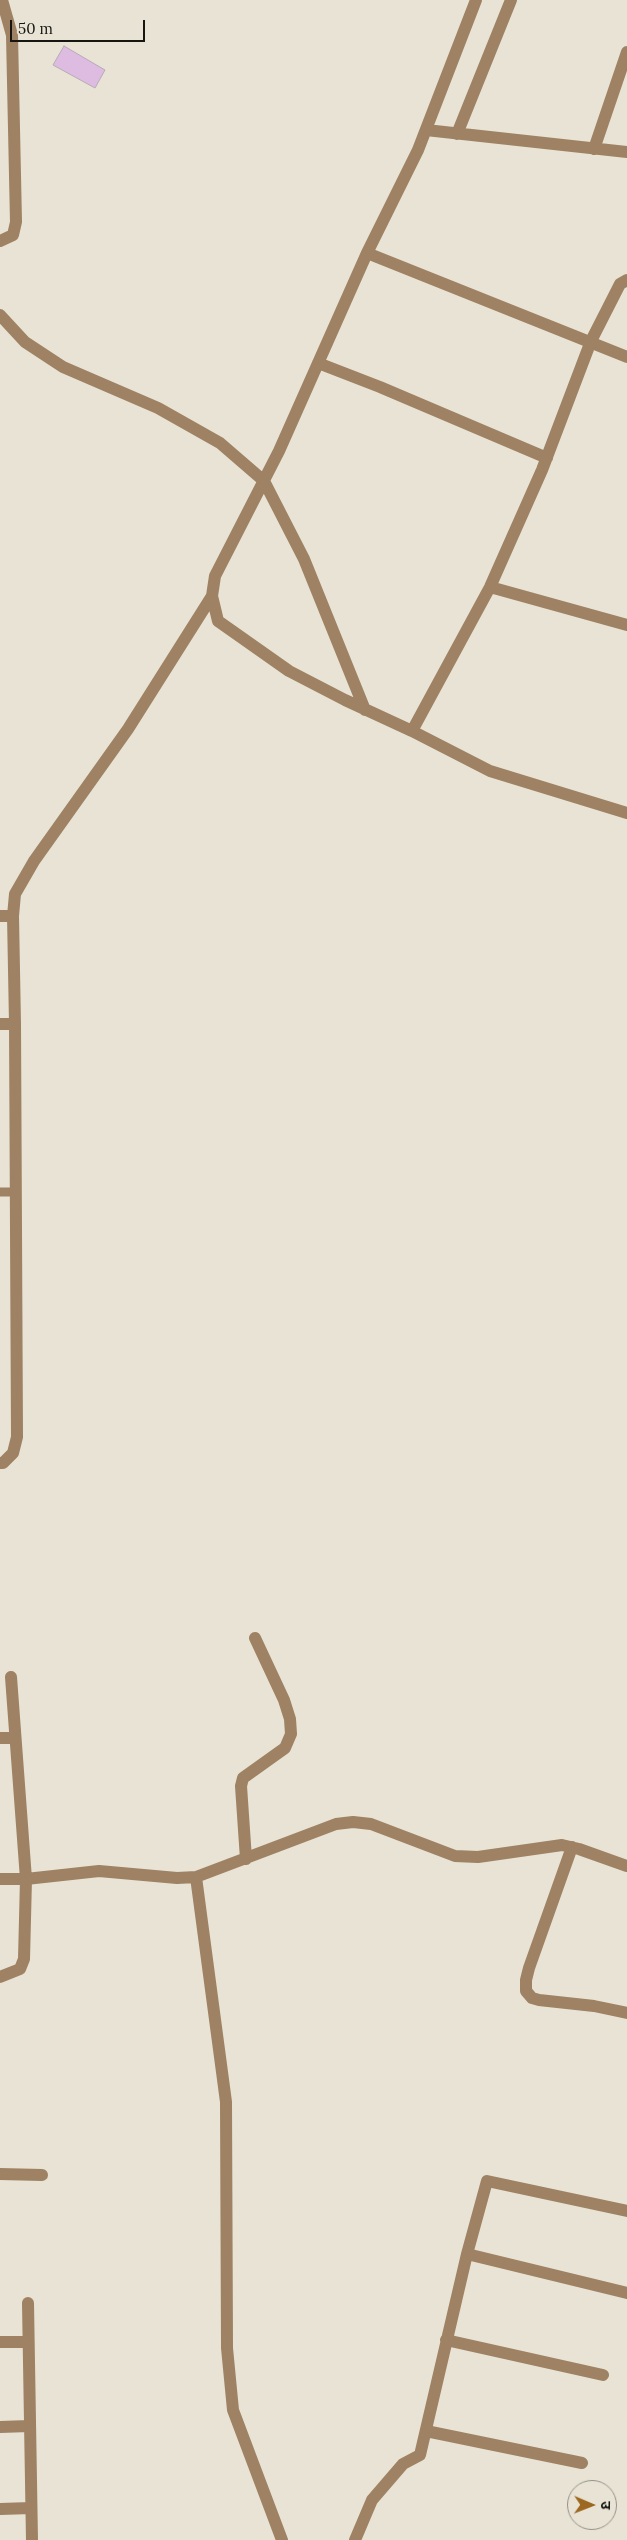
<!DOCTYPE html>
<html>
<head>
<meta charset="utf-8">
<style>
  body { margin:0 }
  #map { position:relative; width:627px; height:2540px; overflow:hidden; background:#e8e3d5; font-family:Lora,"Noto Sans Devanagari",serif }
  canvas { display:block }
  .north { position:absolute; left:567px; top:2480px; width:50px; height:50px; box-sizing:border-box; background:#e8e3d5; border:1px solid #949186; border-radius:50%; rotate:91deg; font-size:14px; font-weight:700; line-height:20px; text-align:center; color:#161510 }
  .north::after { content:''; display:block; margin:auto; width:18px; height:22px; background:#9c671f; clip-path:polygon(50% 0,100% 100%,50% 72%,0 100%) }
  .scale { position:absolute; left:10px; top:20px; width:135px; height:22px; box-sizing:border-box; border:2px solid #161510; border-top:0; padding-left:6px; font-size:15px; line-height:18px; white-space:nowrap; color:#161510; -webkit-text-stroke:4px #e8e3d5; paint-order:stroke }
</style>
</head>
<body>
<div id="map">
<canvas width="627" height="2540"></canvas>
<div class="north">उ</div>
<div class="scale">50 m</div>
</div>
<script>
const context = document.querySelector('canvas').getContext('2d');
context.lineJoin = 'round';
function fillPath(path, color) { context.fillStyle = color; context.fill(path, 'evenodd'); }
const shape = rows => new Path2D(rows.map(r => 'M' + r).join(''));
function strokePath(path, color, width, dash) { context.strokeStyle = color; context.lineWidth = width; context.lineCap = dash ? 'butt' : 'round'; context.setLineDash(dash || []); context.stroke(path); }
const building = shape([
  [64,46,105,70,95,88,53,65,64,46]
]);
fillPath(building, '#debbe0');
strokePath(building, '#b5abb6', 1);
strokePath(shape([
  [0,1192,14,1192]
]), '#9e8263', 9);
strokePath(shape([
  [476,0,418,150,367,253,279,451,215,576,212,596,218,621,289,671,345,700,412,731,490,771,627,813],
  [426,130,627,152],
  [457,134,511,0],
  [594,149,627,52],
  [0,241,13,235,16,222,12,35,2,0],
  [367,253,627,357],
  [0,315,25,342,63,367,158,408,220,443,264,481,304,559,365,710],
  [318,363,380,387,547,458],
  [490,587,627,625],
  [412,731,490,587,542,470,591,341,620,284,627,280],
  [0,916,13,916],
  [0,1024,15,1024],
  [0,1463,3,1463,13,1453,17,1437,15,1024,13,916,15,894,34,861,128,729,212,596],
  [0,1738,15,1738],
  [572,1847,529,1968,526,1980,526,1991,532,1998,539,2000,594,2006,627,2013],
  [246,1859,241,1786,243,1778,285,1748,291,1734,290,1719,284,1700,255,1638],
  [196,1877,226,2102,227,2348,233,2410,282,2540],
  [0,1879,26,1879,99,1871,177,1878,196,1877,336,1824,353,1822,371,1824,455,1856,478,1857,562,1845,579,1849,627,1866],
  [0,1977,20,1969,24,1959,26,1879,11,1677],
  [0,2174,42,2175],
  [467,2254,627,2293],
  [28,2303,32,2540],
  [446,2340,603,2375],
  [0,2342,27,2342],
  [0,2427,29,2426],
  [426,2431,582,2463],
  [0,2509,31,2508],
  [355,2540,372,2500,403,2464,420,2455,467,2254,487,2181,627,2211]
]), '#9e8263', 12);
</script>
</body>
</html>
